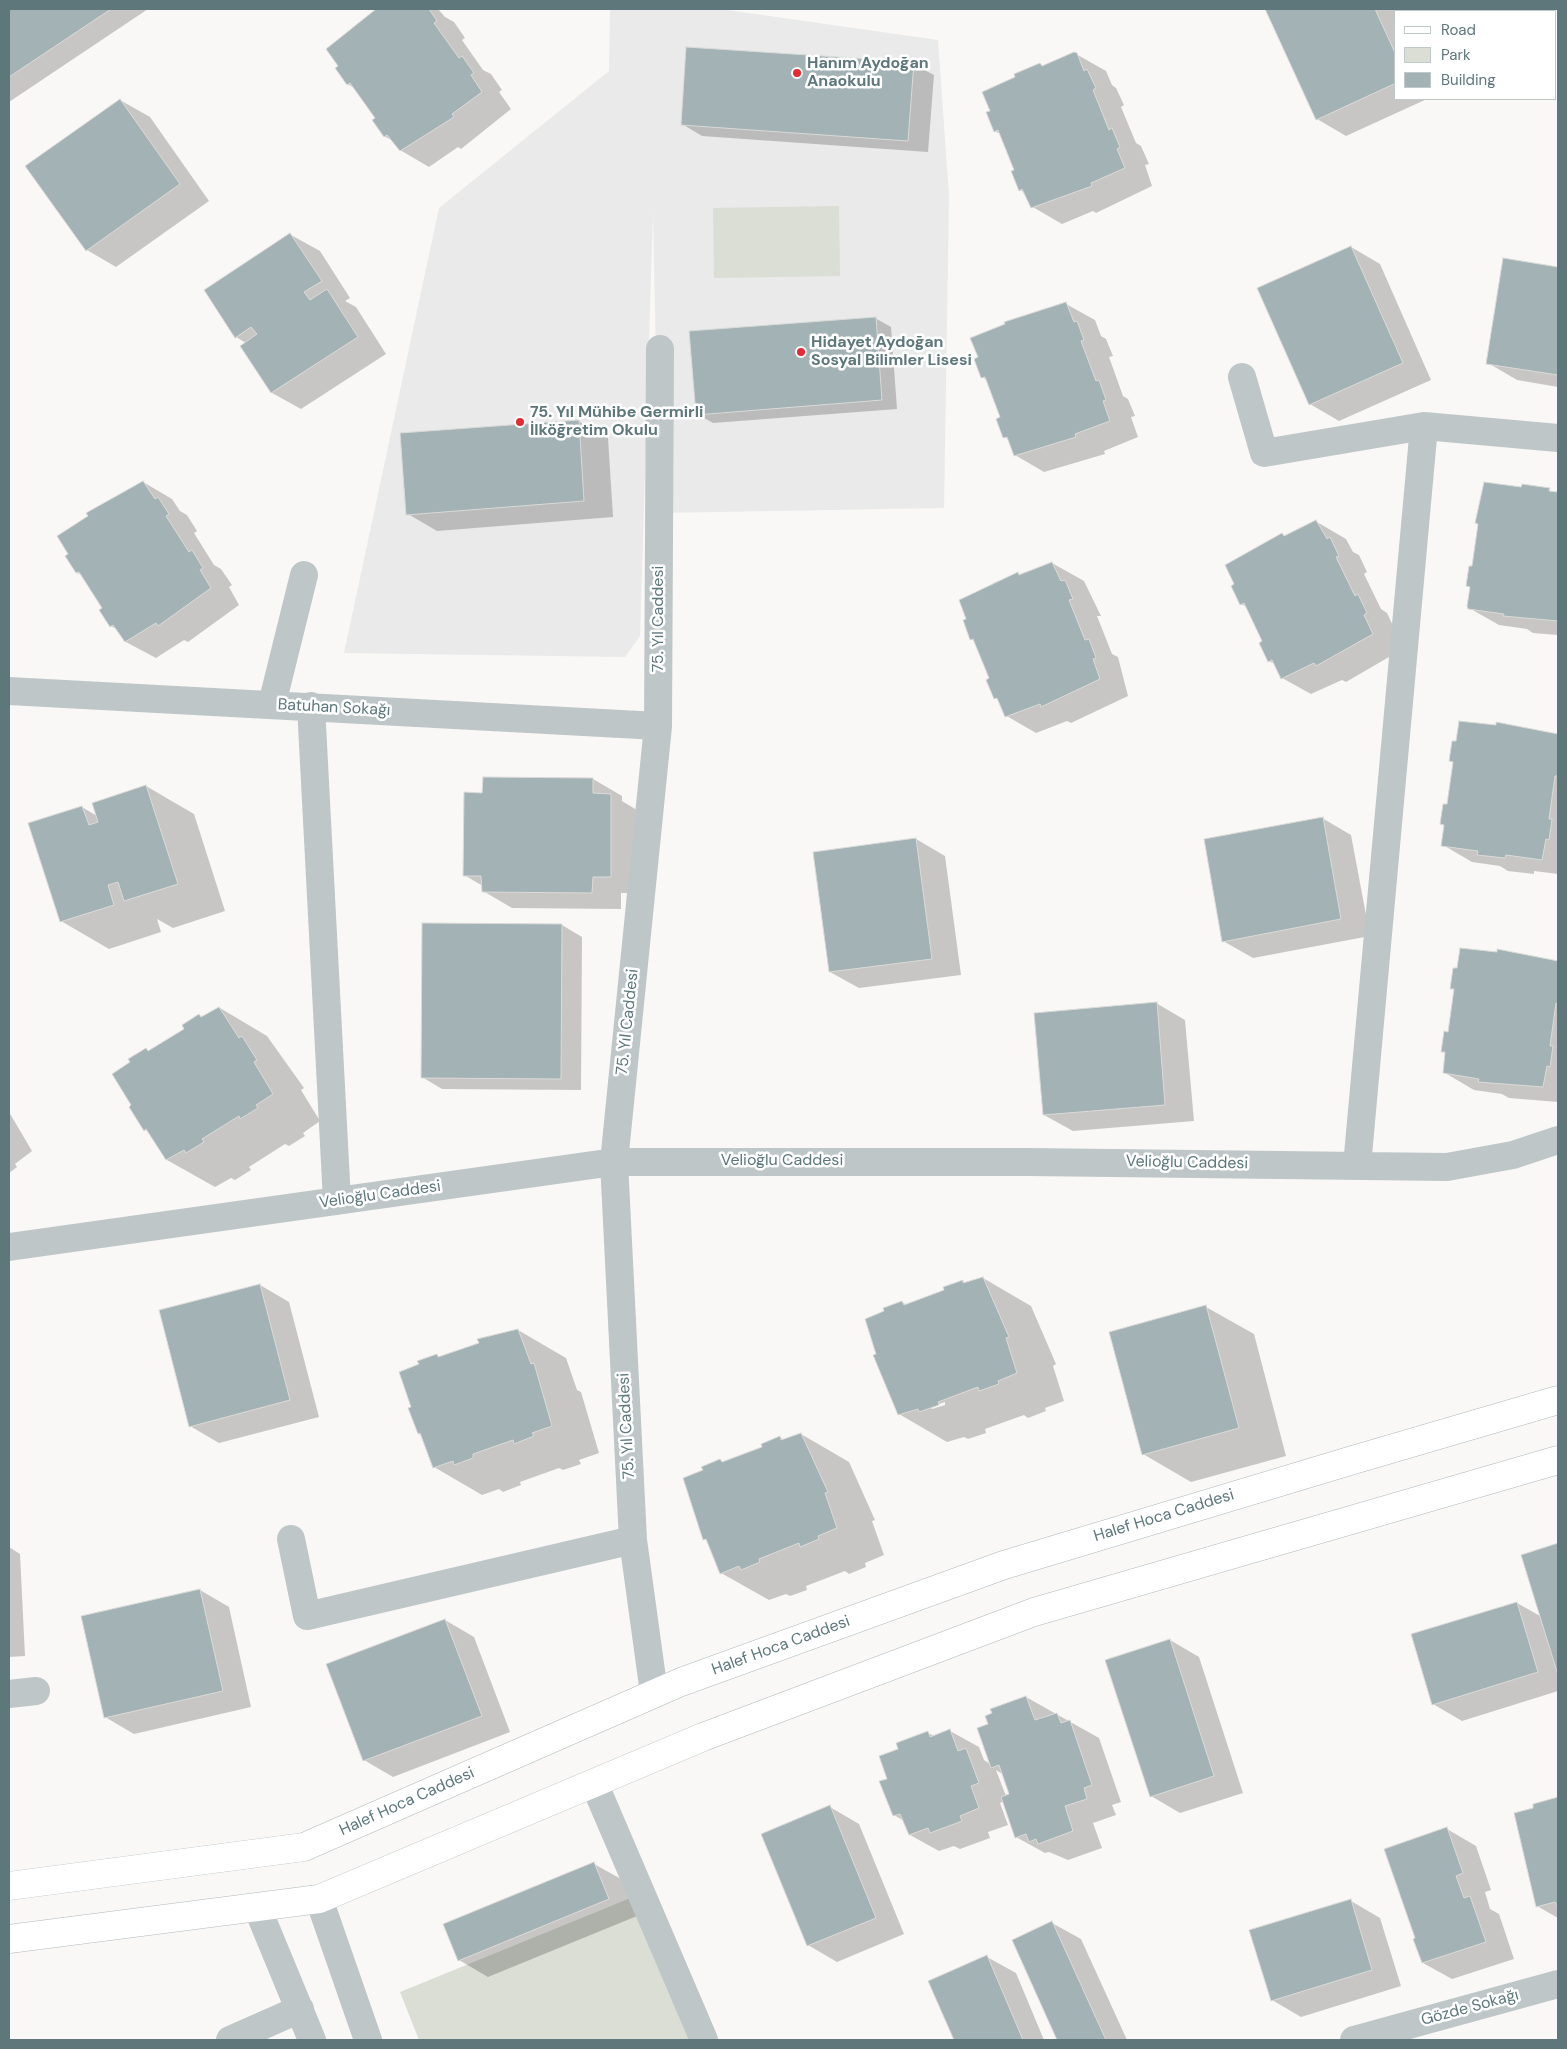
<!DOCTYPE html>
<html>
<head>
<meta charset="utf-8">
<style>
  body { margin:0 }
  #map { position:relative; width:1567px; height:2049px; overflow:hidden; background:#f9f8f6; font-family:"DM Sans",sans-serif }
  canvas { display:block }
  .frame { position:absolute; inset:0; border:10px solid #5e777b; pointer-events:none }
  .legend { position:absolute; left:1394px; top:10px; width:162px; height:90px; box-sizing:border-box; background:#fff; border:1px solid #bfc9ca; margin:0; padding:6px 9px; list-style:none; font-size:15px; color:#5e777b }
  .legend li { display:flex; align-items:center; gap:10px; height:25px }
  .legend b { width:25px; border:1px solid #bfc9ca }
</style>
</head>
<body>
<div id="map">
<canvas width="1567" height="2049"></canvas>
<div class="frame"></div>
<ul class="legend">
<li><b style="height:6px;background:#fff"></b>Road</li>
<li><b style="height:14px;background:#daded5"></b>Park</li>
<li><b style="height:14px;background:#a3b2b4"></b>Building</li>
</ul>
</div>
<script>
const context = document.querySelector('canvas').getContext('2d');
context.lineJoin = 'round';
function fillPath(path, color) { context.fillStyle = color; context.fill(path, 'evenodd'); }
const shape = rows => new Path2D(rows.map(r => 'M' + r).join(''));
function strokePath(path, color, width, dash) { context.strokeStyle = color; context.lineWidth = width; context.lineCap = dash ? 'butt' : 'round'; context.setLineDash(dash || []); context.stroke(path); }
function label(font, color, halo, rows, align = 'center') {
  context.font = font + ' "DM Sans",sans-serif'; context.lineWidth = 5; context.setLineDash([]); context.textBaseline = 'middle'; context.strokeStyle = halo; context.fillStyle = color; for (const [text, x, y, turn = 0] of rows) {
    context.save(); context.translate(x, y); context.rotate((+turn || 0) * Math.PI / 180); context.textAlign = isNaN(turn) ? turn : align; if (halo) context.strokeText(text, 0, 0); context.fillText(text, 0, 0); context.restore();
  }
}
fillPath(shape([
  [610,9,720,9,938,40,949,196,944,508,659,513,653,211,640,636,625,657,344,653,439,208,609,71]
]), '#e9eae9');
fillPath(shape([
  [839,206,840,276,714,278,713,208],
  [633,1897,690,2040,419,2040,400,1992]
]), '#daded5');
fillPath(shape([
  [9,9,148,9,9,102],
  [381,9,438,9,445,17,454,22,465,38,462,40,483,70,491,74,502,90,499,92,511,109,461,149,458,147,429,167,400,150,393,141,384,136,377,118,354,88,348,84,358,27,356,25],
  [1266,9,1395,9,1396,99,1427,99,1346,136,1317,119],
  [1076,54,1106,71,1112,85,1116,88,1124,105,1121,107,1136,143,1141,146,1149,164,1145,165,1152,186,1096,213,1093,211,1062,224,1031,206,1025,193,1020,190,1016,171,1000,134,995,131,992,112,1017,77,1040,64,1044,66],
  [913,64,934,75,928,152,702,136,682,124],
  [120,100,150,117,209,201,116,267,87,250],
  [291,235,320,251,350,298,345,301,356,307,386,354,301,409,272,393,242,346,246,343,236,337],
  [1351,247,1380,264,1431,380,1339,421,1310,404],
  [1504,259,1558,268,1558,387,1517,380,1488,363],
  [1066,304,1095,320,1101,336,1106,339,1113,356,1109,357,1123,396,1128,399,1135,416,1131,417,1138,437,1104,451,1105,454,1044,472,1015,455,1009,440,1004,437,1001,418,987,380,982,377],
  [875,318,891,327,897,409,713,423,697,414],
  [578,421,608,438,613,517,437,531,408,514],
  [143,482,172,499,180,511,187,515,197,531,194,533,214,565,221,569,232,585,229,587,239,605,188,642,184,640,156,658,124,641,118,630,111,626,104,608,84,576,77,573],
  [1523,486,1558,493,1558,635,1533,633,1527,629,1499,625,1469,608,1471,588,1467,586,1474,568],
  [1317,522,1346,539,1353,552,1359,555,1367,572,1364,574,1381,609,1387,613,1395,630,1401,650,1346,682,1342,680,1311,694,1282,678,1275,664,1269,661,1264,642,1247,607,1241,604,1282,535,1286,537],
  [1052,563,1084,581,1101,616,1097,616,1112,654,1118,657,1128,696,1071,723,1067,721,1036,733,1005,715,1000,701,995,698,991,679,976,642,971,639,994,586,993,583],
  [1497,724,1558,735,1558,874,1534,871,1534,874,1508,871,1500,866,1472,862,1443,845,1445,826,1441,824,1448,806],
  [484,778,593,779,622,796,622,801,640,812,639,893,621,893,621,909,512,908,483,891,483,886,464,875,484,794],
  [146,786,194,814,225,911,173,928,157,919,161,932,109,949,61,921,82,807,97,816],
  [1322,818,1351,835,1370,936,1253,958,1223,941],
  [916,839,945,856,961,975,859,988,830,972],
  [562,925,582,937,581,1090,442,1089,422,1077],
  [1498,951,1558,963,1558,1102,1509,1098,1502,1094,1474,1090,1445,1073,1446,1053,1443,1051,1449,1033,1455,990,1451,988,1498,954],
  [1156,1003,1185,1020,1194,1121,1073,1131,1044,1115],
  [220,1008,267,1036,304,1088,301,1090,320,1121,303,1133,305,1136,289,1146,285,1144,249,1167,251,1170,235,1180,231,1178,215,1187,167,1160,150,1133,145,1130,146,1050,149,1052,186,1029,199,1016,203,1018],
  [9,1112,32,1151,15,1164,17,1167,9,1173],
  [983,1278,1031,1306,1056,1364,1053,1366,1064,1401,1045,1408,1046,1411,1028,1418,1024,1415,985,1429,986,1433,968,1439,964,1437,947,1442,899,1414,887,1383,884,1381,866,1321,902,1302,907,1305,945,1291,962,1281,967,1284],
  [945,1402,945,1405,932,1409,930,1407],
  [260,1285,289,1302,319,1417,219,1443,190,1426,160,1311],
  [1206,1307,1254,1334,1286,1456,1191,1482,1143,1454],
  [518,1330,566,1358,577,1390,581,1392,599,1453,579,1460,581,1464,563,1470,559,1468,520,1482,521,1485,503,1492,499,1489,482,1495,434,1467,423,1436,419,1434,412,1407,437,1355,441,1357,480,1344,479,1340],
  [801,1434,849,1462,875,1520,872,1521,884,1555,865,1563,866,1567,849,1574,845,1571,806,1586,807,1590,790,1596,786,1594,769,1600,721,1573,709,1542,704,1539,704,1471,720,1460,724,1463,764,1448,780,1437,784,1440],
  [1558,1545,1558,1691,1462,1721,1433,1704,1517,1603,1542,1617,1522,1556],
  [9,1547,20,1554,25,1656,9,1657],
  [200,1590,229,1607,251,1707,134,1734,105,1717],
  [445,1620,474,1637,510,1732,393,1777,364,1760],
  [1170,1640,1199,1657,1243,1793,1180,1813,1151,1796],
  [1026,1697,1099,1738,1121,1802,1112,1805,1116,1815,1093,1823,1102,1848,1068,1860,1049,1852,1045,1853,1016,1837,1004,1801,1000,1803,1008,1825,988,1832,990,1838,960,1849,954,1846,939,1851,910,1835,904,1821,894,1815,889,1779,900,1749,928,1733,934,1736,950,1731,979,1747,984,1760,990,1764,989,1725],
  [996,1770,1004,1775,1011,1795,1006,1796],
  [1558,1799,1558,1918,1537,1906,1534,1805],
  [830,1807,859,1824,904,1934,837,1962,808,1945],
  [1447,1829,1476,1846,1491,1890,1485,1892,1490,1909,1499,1914,1514,1959,1452,1979,1423,1963],
  [594,1864,623,1880,637,1916,488,1977,459,1960],
  [1351,1901,1380,1918,1401,1986,1301,2017,1272,2000],
  [1052,1923,1081,1939,1127,2040,1059,2040,1013,1940],
  [987,1957,1016,1973,1044,2040,955,2040,930,1981]
]), '#0003');
const building = shape([
  [9,9,111,9,9,77,9,9],
  [376,9,429,9,437,21,434,23,459,58,462,56,474,73,471,75,482,92,452,114,454,117,400,151,387,135,384,137,372,120,375,118,350,83,347,85,335,68,338,66,326,49,376,9],
  [1265,9,1375,9,1396,55,1396,83,1316,120,1265,9],
  [686,47,914,62,908,141,681,125,686,47],
  [1074,52,1077,53,1084,71,1087,69,1096,88,1093,90,1109,130,1112,128,1120,147,1117,149,1125,168,1091,183,1092,186,1031,208,1022,189,1019,191,1011,171,1014,170,998,130,994,132,986,112,990,111,982,92,1015,77,1014,74,1040,63,1042,66,1074,52],
  [120,99,180,184,86,251,25,166,120,99],
  [290,233,322,281,304,292,310,300,327,289,358,337,271,393,240,346,257,334,251,327,235,338,204,290,290,233],
  [1351,246,1403,363,1309,405,1257,288,1351,246],
  [1503,258,1558,267,1558,375,1486,364,1503,258],
  [1066,302,1074,322,1077,321,1084,340,1081,341,1096,381,1099,380,1106,400,1103,401,1110,421,1075,434,1076,437,1014,456,1007,437,1003,438,996,419,1000,417,985,377,981,378,974,359,978,357,970,338,1005,324,1004,322,1066,302],
  [876,317,882,400,696,415,689,331,876,317],
  [579,420,584,501,406,515,400,433,579,420],
  [143,481,155,499,158,497,169,514,166,516,189,552,192,550,203,568,200,570,211,588,158,626,156,623,125,642,113,625,110,627,99,610,102,608,79,572,76,573,65,556,68,554,57,536,88,516,86,513,143,481],
  [1484,482,1521,487,1522,484,1550,488,1549,491,1558,492,1558,621,1503,616,1504,614,1468,609,1467,606,1470,587,1466,586,1469,566,1472,566,1478,524,1475,523,1484,482],
  [1316,520,1327,539,1330,537,1339,556,1336,557,1355,596,1358,594,1367,613,1364,615,1373,634,1316,666,1314,663,1281,679,1272,660,1268,662,1259,643,1262,641,1244,603,1240,605,1231,586,1234,584,1225,565,1282,533,1284,536,1316,520],
  [1052,562,1061,581,1065,580,1073,599,1069,600,1085,640,1089,639,1096,658,1093,659,1100,679,1041,707,1040,704,1005,717,997,698,994,699,986,680,989,678,973,639,970,640,963,620,966,619,959,600,1018,572,1019,575,1052,562],
  [1459,721,1496,725,1496,722,1558,734,1558,776,1555,776,1549,819,1552,819,1549,840,1546,839,1542,860,1506,855,1505,858,1477,855,1478,851,1441,846,1444,825,1440,824,1443,804,1447,804,1453,762,1449,761,1452,741,1456,741,1459,721],
  [483,777,593,778,593,793,611,794,611,877,593,877,592,893,482,892,481,876,463,876,464,792,482,793,483,777],
  [146,785,178,884,124,901,118,882,108,885,114,905,60,922,28,823,82,806,89,825,98,822,92,803,146,785],
  [1323,817,1341,919,1222,942,1204,839,1323,817],
  [916,838,932,959,829,972,813,852,916,838],
  [422,923,562,924,561,1079,421,1078,422,923],
  [1460,948,1497,952,1497,949,1558,961,1558,1004,1556,1003,1550,1046,1553,1046,1550,1067,1547,1066,1543,1087,1478,1082,1479,1079,1443,1073,1445,1052,1441,1052,1444,1031,1448,1032,1454,989,1450,989,1453,968,1457,968,1460,948],
  [1157,1002,1165,1105,1043,1115,1034,1013,1157,1002],
  [219,1007,239,1038,242,1036,257,1060,254,1062,273,1094,256,1105,258,1108,240,1119,239,1116,202,1139,204,1142,186,1153,184,1150,166,1160,146,1129,144,1131,129,1107,131,1105,112,1074,130,1062,128,1059,146,1048,148,1051,184,1029,182,1025,199,1014,201,1017,219,1007],
  [983,1277,1009,1337,1006,1338,1017,1373,998,1381,999,1384,979,1391,978,1387,938,1402,939,1405,919,1412,918,1409,898,1415,873,1355,876,1354,865,1319,884,1311,883,1308,902,1301,904,1305,944,1290,943,1287,963,1280,963,1283,983,1277],
  [260,1284,290,1400,189,1427,159,1310,260,1284],
  [1206,1305,1239,1428,1142,1455,1109,1332,1206,1305],
  [518,1329,531,1364,534,1363,552,1426,532,1433,534,1436,514,1444,513,1440,473,1454,473,1458,454,1465,453,1461,433,1468,420,1433,418,1434,408,1408,411,1407,399,1372,419,1364,417,1361,437,1354,438,1357,479,1343,477,1339,518,1329],
  [801,1433,828,1492,825,1493,837,1528,818,1536,819,1539,800,1547,799,1543,759,1559,760,1562,741,1570,739,1566,720,1574,706,1539,703,1540,683,1478,703,1470,701,1467,720,1459,722,1462,762,1447,761,1444,780,1436,781,1440,801,1433],
  [1558,1543,1558,1675,1521,1555,1558,1543],
  [200,1589,223,1691,104,1718,81,1616,200,1589],
  [1517,1602,1538,1672,1432,1705,1411,1634,1517,1602],
  [445,1619,482,1716,363,1761,326,1664,445,1619],
  [1170,1639,1214,1776,1150,1797,1105,1660,1170,1639],
  [1026,1696,1035,1720,1057,1713,1061,1723,1070,1720,1092,1785,1084,1788,1087,1799,1065,1806,1073,1831,1038,1844,1036,1839,1029,1842,1026,1834,1015,1838,1001,1797,1009,1794,999,1765,991,1768,977,1728,988,1724,985,1716,992,1713,990,1709,1026,1696],
  [950,1729,958,1751,966,1748,979,1783,971,1786,979,1808,960,1816,962,1821,930,1833,928,1828,909,1835,900,1814,893,1816,879,1781,887,1779,879,1756,898,1749,896,1743,928,1731,930,1737,950,1729],
  [1558,1797,1558,1906,1555,1902,1536,1907,1514,1813,1533,1808,1533,1804,1558,1797],
  [830,1805,876,1918,807,1946,761,1834,830,1805],
  [1447,1827,1463,1873,1456,1876,1464,1898,1470,1896,1486,1942,1422,1963,1413,1939,1415,1938,1384,1849,1447,1827],
  [594,1862,609,1899,458,1961,443,1924,594,1862],
  [1351,1899,1372,1970,1271,2001,1249,1930,1351,1899],
  [1052,1921,1106,2040,1057,2040,1012,1940,1052,1921],
  [987,1955,1023,2040,954,2040,928,1981,987,1955]
]);
fillPath(building, '#a3b2b4');
strokePath(building, '#dadad8', 1);
const major = shape([
  [9,1886,304,1847,681,1682,1004,1565,1353,1460,1558,1400],
  [9,1939,319,1899,703,1737,1034,1612,1558,1460]
]);
strokePath(major, '#b0b9bb', 29);
strokePath(shape([
  [1242,377,1264,453,1424,426,1558,438],
  [9,691,658,726],
  [272,704,304,575],
  [311,706,337,1201],
  [1357,1166,1424,426],
  [9,1247,614,1162,1028,1162,1447,1167,1513,1155,1558,1140],
  [291,1539,307,1616,633,1540],
  [654,1693,633,1540,614,1162,658,726,660,349],
  [9,1694,36,1691],
  [594,1783,704,2040],
  [319,1899,368,2040],
  [257,1907,312,2040],
  [230,2040,300,2009],
  [1354,2040,1558,1984]
]), '#bfc6c8', 28);
strokePath(major, '#fff', 28);
for (const [x, y, r, color] of [
  [797,73,5,"#e52a34"],
  [801,352,5,"#e52a34"],
  [520,422,5,"#e52a34"]
]) { const dot = new Path2D(); dot.arc(x, y, r, 0, 2 * Math.PI); context.fillStyle = color; context.fill(dot); strokePath(dot, '#fff', 2); }
label('bold 16px', '#5e777b', '#fff', [
  ["Hanım Aydoğan",807,64],
  ["Anaokulu",807,82],
  ["Hidayet Aydoğan",811,343],
  ["Sosyal Bilimler Lisesi",811,361],
  ["75. Yıl Mühibe Germirli",530,413],
  ["İlköğretim Okulu",530,431]
], 'left');
label('16px', '#5e777b', '#fff', [
  ["75. Yıl Caddesi",659,619,-90],
  ["Batuhan Sokağı",334,708,3],
  ["75. Yıl Caddesi",628,1022,-84],
  ["Velioğlu Caddesi",782,1161],
  ["Velioğlu Caddesi",1187,1163,1],
  ["Velioğlu Caddesi",380,1195,-8],
  ["75. Yıl Caddesi",627,1426,-93],
  ["Halef Hoca Caddesi",1164,1516,-17],
  ["Halef Hoca Caddesi",781,1646,-20],
  ["Halef Hoca Caddesi",407,1802,-24],
  ["Gözde Sokağı",1470,2008,-15]
]);
</script>
</body>
</html>
